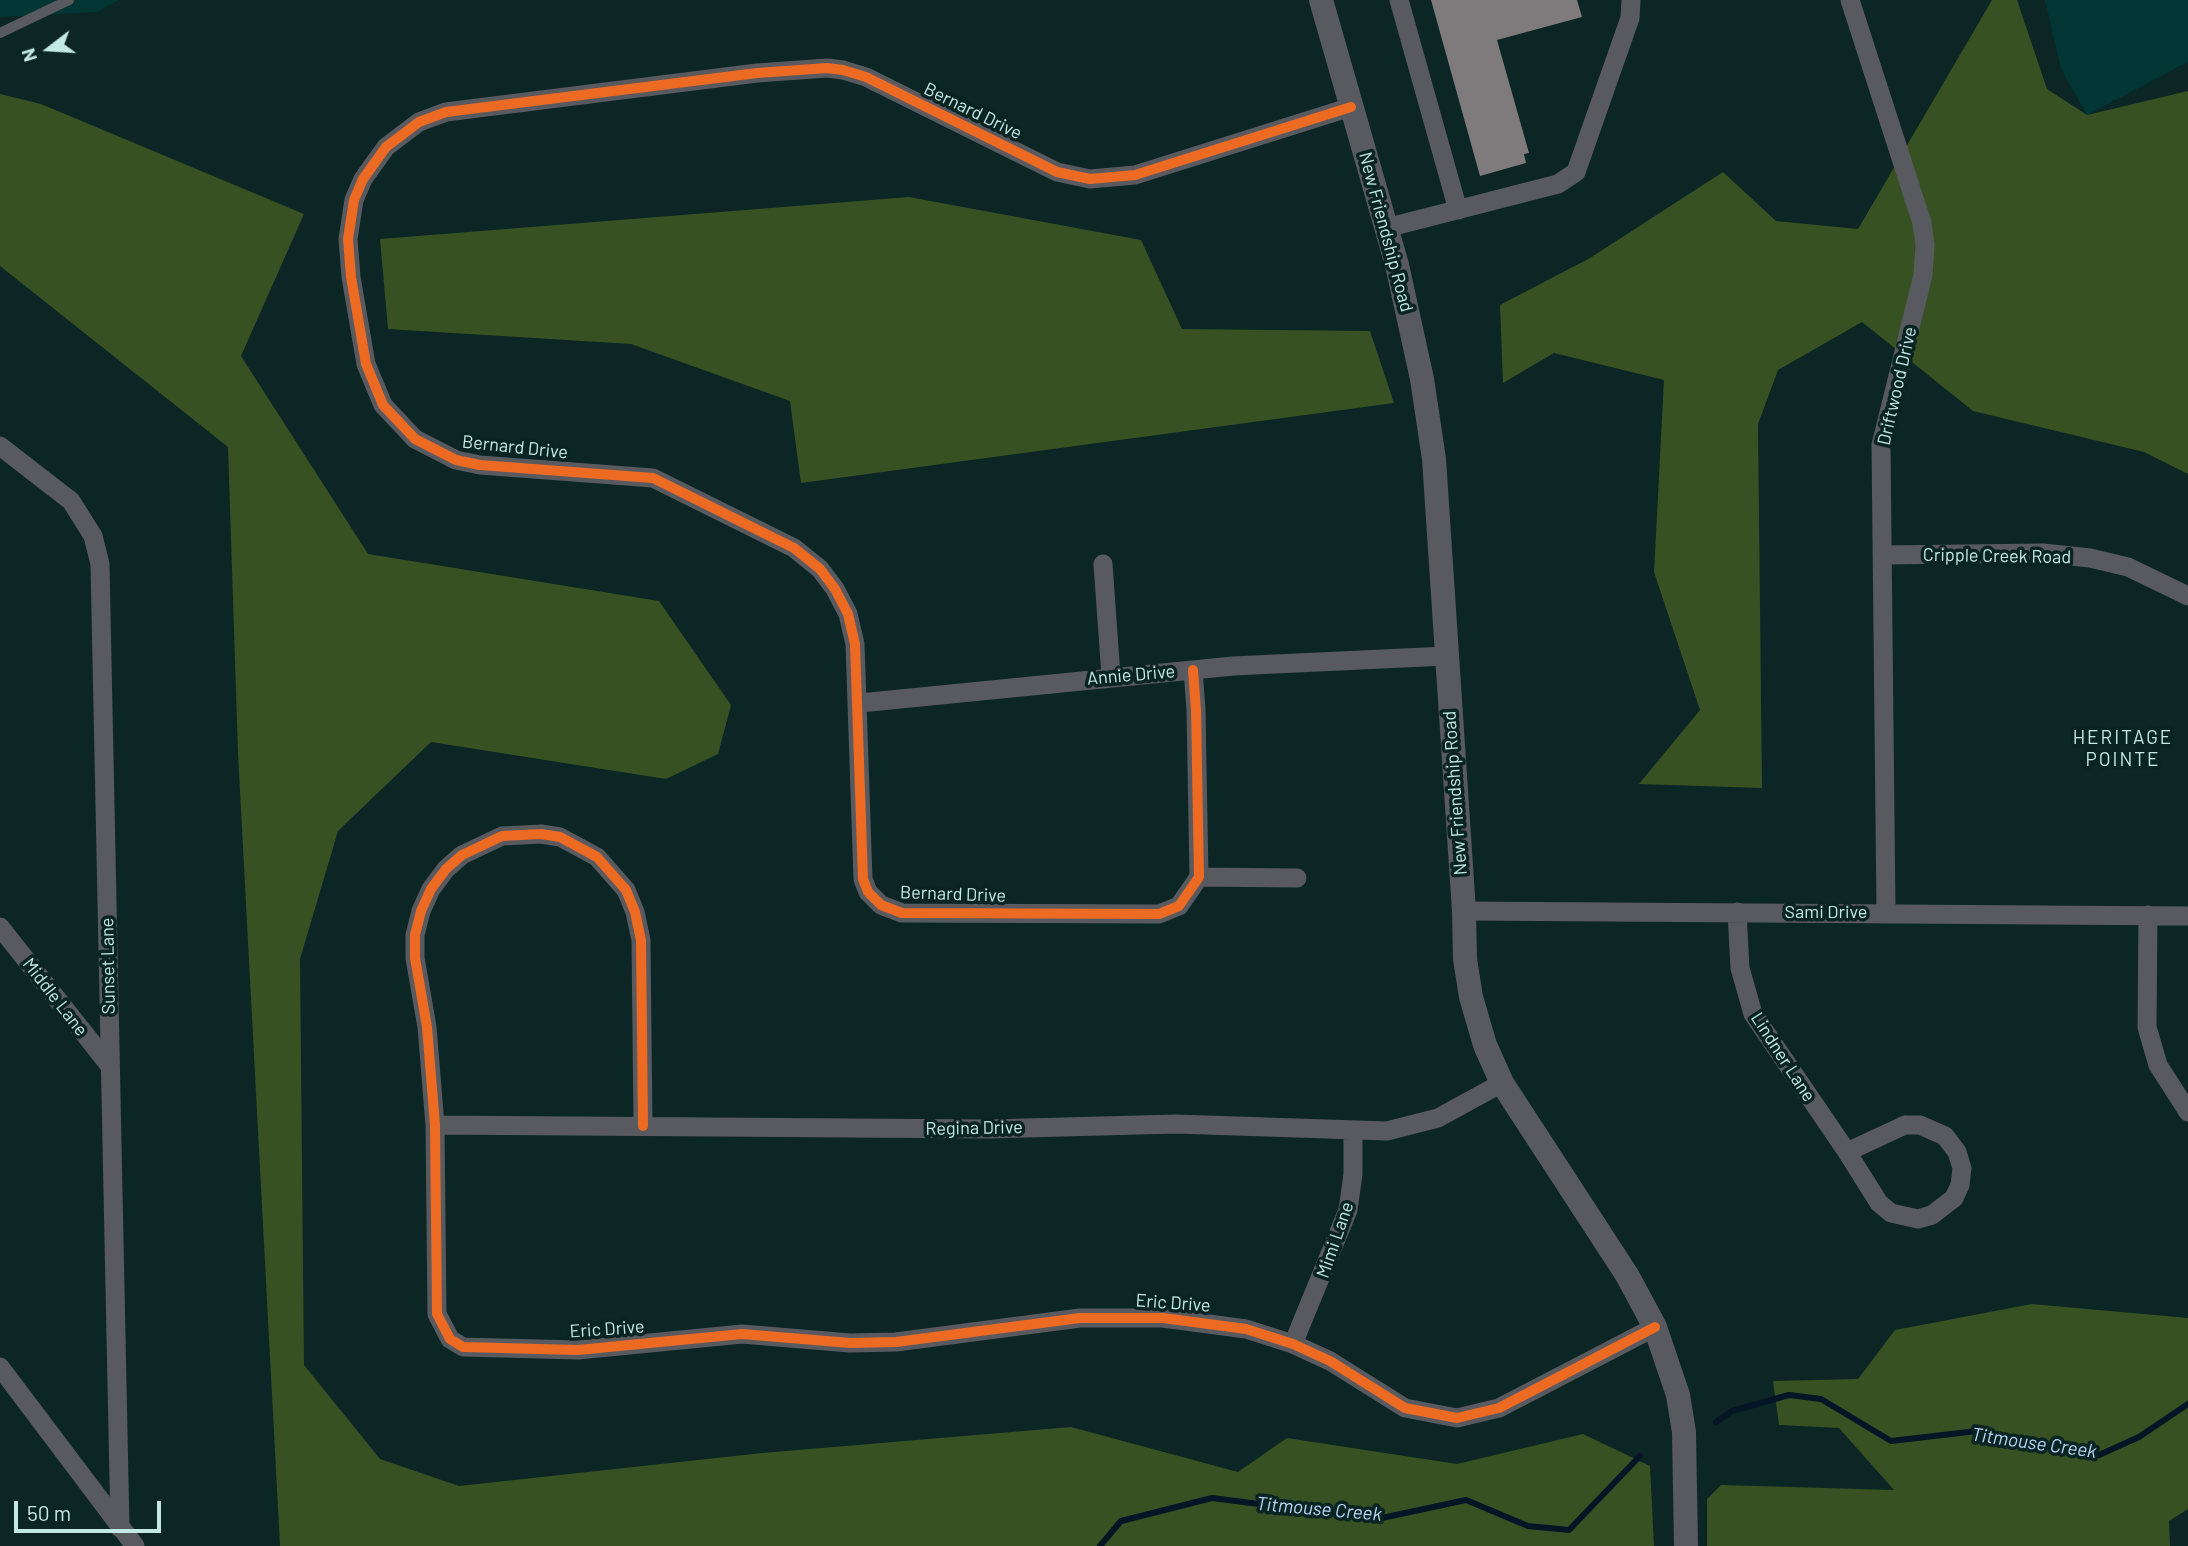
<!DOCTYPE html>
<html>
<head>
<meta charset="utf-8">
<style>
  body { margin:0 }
  #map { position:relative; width:2188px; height:1546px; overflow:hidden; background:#0b2624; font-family:Barlow,sans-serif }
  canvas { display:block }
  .north { position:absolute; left:14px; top:14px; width:70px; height:70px; -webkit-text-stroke:5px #0a2423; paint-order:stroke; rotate:253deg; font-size:19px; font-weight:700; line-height:28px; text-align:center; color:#c3e9e6 }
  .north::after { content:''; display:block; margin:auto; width:24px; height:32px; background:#c3e9e6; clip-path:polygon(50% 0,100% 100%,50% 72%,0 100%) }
  .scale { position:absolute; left:14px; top:1501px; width:147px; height:32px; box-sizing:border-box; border:4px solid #c3e9e6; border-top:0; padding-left:9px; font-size:21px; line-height:24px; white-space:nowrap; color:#c3e9e6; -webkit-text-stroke:5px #0a2423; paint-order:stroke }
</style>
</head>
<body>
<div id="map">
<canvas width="2188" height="1546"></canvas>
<div class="north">N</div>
<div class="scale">50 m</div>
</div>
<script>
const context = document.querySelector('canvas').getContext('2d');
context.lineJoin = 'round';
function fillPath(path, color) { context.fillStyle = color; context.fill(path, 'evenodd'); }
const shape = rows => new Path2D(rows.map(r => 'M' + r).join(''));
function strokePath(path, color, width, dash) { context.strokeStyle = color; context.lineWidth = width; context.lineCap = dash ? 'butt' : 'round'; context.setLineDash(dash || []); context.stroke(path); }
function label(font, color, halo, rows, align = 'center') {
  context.font = font + ' Barlow,sans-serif'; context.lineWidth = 7; context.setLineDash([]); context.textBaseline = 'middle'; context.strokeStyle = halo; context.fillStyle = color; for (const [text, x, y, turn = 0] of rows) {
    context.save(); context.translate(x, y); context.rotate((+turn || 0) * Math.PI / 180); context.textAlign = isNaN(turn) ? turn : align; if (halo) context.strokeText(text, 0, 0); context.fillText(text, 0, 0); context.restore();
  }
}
fillPath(shape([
  [0,0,119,0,97,12,0,17],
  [2045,0,2188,0,2188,62,2087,115,2061,69]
]), '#013634');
fillPath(shape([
  [1992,0,2017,0,2047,89,2087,115,2188,91,2188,474,2144,452,1973,411,1862,322,1778,370,1758,424,1762,788,1639,784,1700,710,1654,572,1664,380,1554,353,1503,383,1500,305,1590,258,1723,172,1776,221,1858,229],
  [0,94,41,104,304,214,241,356,368,554,659,601,731,705,718,754,666,779,431,742,338,831,300,959,304,1365,380,1459,459,1486,762,1453,1071,1427,1238,1472,1287,1438,1457,1464,1583,1434,1650,1466,1654,1546,280,1546,238,753,228,447,0,266],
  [909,197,1141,240,1182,329,1370,331,1394,403,801,483,790,401,631,344,388,329,380,239],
  [2032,1304,2188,1318,2188,1509,2169,1521,2170,1546,1707,1546,1707,1499,1721,1485,1894,1490,1839,1428,1779,1425,1773,1381,1858,1379,1895,1330]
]), '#375123');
strokePath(shape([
  [1716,1422,1732,1411,1789,1395,1821,1399,1891,1441,1977,1431,2099,1455,2139,1437,2188,1404],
  [1100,1546,1121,1521,1212,1498,1377,1519,1466,1500,1528,1526,1569,1530,1640,1456]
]), '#041626', 6);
fillPath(shape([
  [1431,0,1577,0,1582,17,1497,40,1529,153,1524,154,1526,163,1480,176]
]), '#7f7a7b');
strokePath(shape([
  [0,33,69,0]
]), '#595a60', 10);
strokePath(shape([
  [1399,0,1458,210],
  [1850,0,1922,223,1925,245,1923,275,1881,445,1886,912],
  [1386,228,1558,184,1576,172,1630,18,1631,0],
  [0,446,71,501,93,536,100,564,120,1528],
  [1883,555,2043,553,2090,558,2128,567,2188,596],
  [1103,564,1111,676],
  [1193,670,1196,710,1199,877,1179,906,1159,914,902,913,881,905,868,892,863,879,855,644,848,614,835,589,820,569,794,548,653,478,480,465,456,460,415,439,383,405,366,364,351,277,348,239,354,200,363,179,386,147,419,122,446,112,757,73,827,68,843,70,866,77,1057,172,1090,179,1135,175,1351,107],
  [860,703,1233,666,1446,656],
  [1199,877,1297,878],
  [1464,911,2188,916],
  [1737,912,1740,968,1753,1014,1847,1152],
  [2148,915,2147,1027,2158,1065,2188,1112],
  [0,927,110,1066],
  [435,1125,989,1129,1176,1124,1387,1131,1438,1118,1502,1083],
  [1905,1125,1920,1125,1945,1136,1957,1152,1962,1168,1960,1185,1954,1198,1932,1215,1918,1219,1891,1213,1879,1203,1847,1152,1905,1125],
  [643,1126,641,940,635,912,626,890,597,857,560,837,541,834,502,836,462,855,446,869,431,889,421,911,415,935,415,958,427,1027,435,1125,437,1314,450,1339,463,1347,578,1350,742,1334,850,1343,896,1342,1080,1318,1163,1318,1246,1329,1293,1344,1330,1361,1405,1408,1457,1418,1499,1408,1655,1327],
  [1293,1344,1348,1210,1353,1174,1353,1131],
  [0,1367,135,1546]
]), '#595a60', 19);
strokePath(shape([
  [1321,0,1397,265,1422,379,1434,459,1464,911,1465,959,1471,997,1485,1045,1502,1083,1627,1275,1655,1327,1678,1395,1684,1432,1686,1546]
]), '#595a60', 24);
strokePath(shape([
  [1193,670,1196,710,1199,877,1179,906,1159,914,902,913,881,905,868,892,863,879,855,644,848,614,835,589,820,569,794,548,653,478,480,465,456,460,415,439,383,405,366,364,351,277,348,239,354,200,363,179,386,147,419,122,446,112,757,73,827,68,843,70,866,77,1057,172,1090,179,1135,175,1351,107],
  [643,1126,641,940,635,912,626,890,597,857,560,837,541,834,502,836,462,855,446,869,431,889,421,911,415,935,415,958,427,1027,435,1125,437,1314,450,1339,463,1347,578,1350,742,1334,850,1343,896,1342,1080,1318,1163,1318,1246,1329,1293,1344,1330,1361,1405,1408,1457,1418,1499,1408,1655,1327]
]), '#ed6a23', 10);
label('18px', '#c3e9e6', '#0a2423', [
  ["Bernard Drive",973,111,26],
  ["New Friendship Road",1386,232,75],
  ["Driftwood Drive",1897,386,-77],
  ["Bernard Drive",515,447,6],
  ["Cripple Creek Road",1997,556,1],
  ["Annie Drive",1131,675,-5],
  ["New Friendship Road",1455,793,-94],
  ["Bernard Drive",953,894,2],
  ["Sami Drive",1826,912],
  ["Sunset Lane",108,966,-91],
  ["Middle Lane",55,997,52],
  ["Lindner Lane",1783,1057,57],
  ["Regina Drive",974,1128,-1],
  ["Mimi Lane",1335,1240,-71],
  ["Eric Drive",1173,1303,4],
  ["Eric Drive",607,1329,-4]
]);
context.letterSpacing = '2px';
label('19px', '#c3e9e6', '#0a2423', [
  ["HERITAGE",2123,738],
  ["POINTE",2123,760]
]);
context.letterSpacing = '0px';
label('italic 19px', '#b9d7f8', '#0a2423', [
  ["Titmouse Creek",2034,1443,8],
  ["Titmouse Creek",1319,1509,5]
]);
</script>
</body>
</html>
